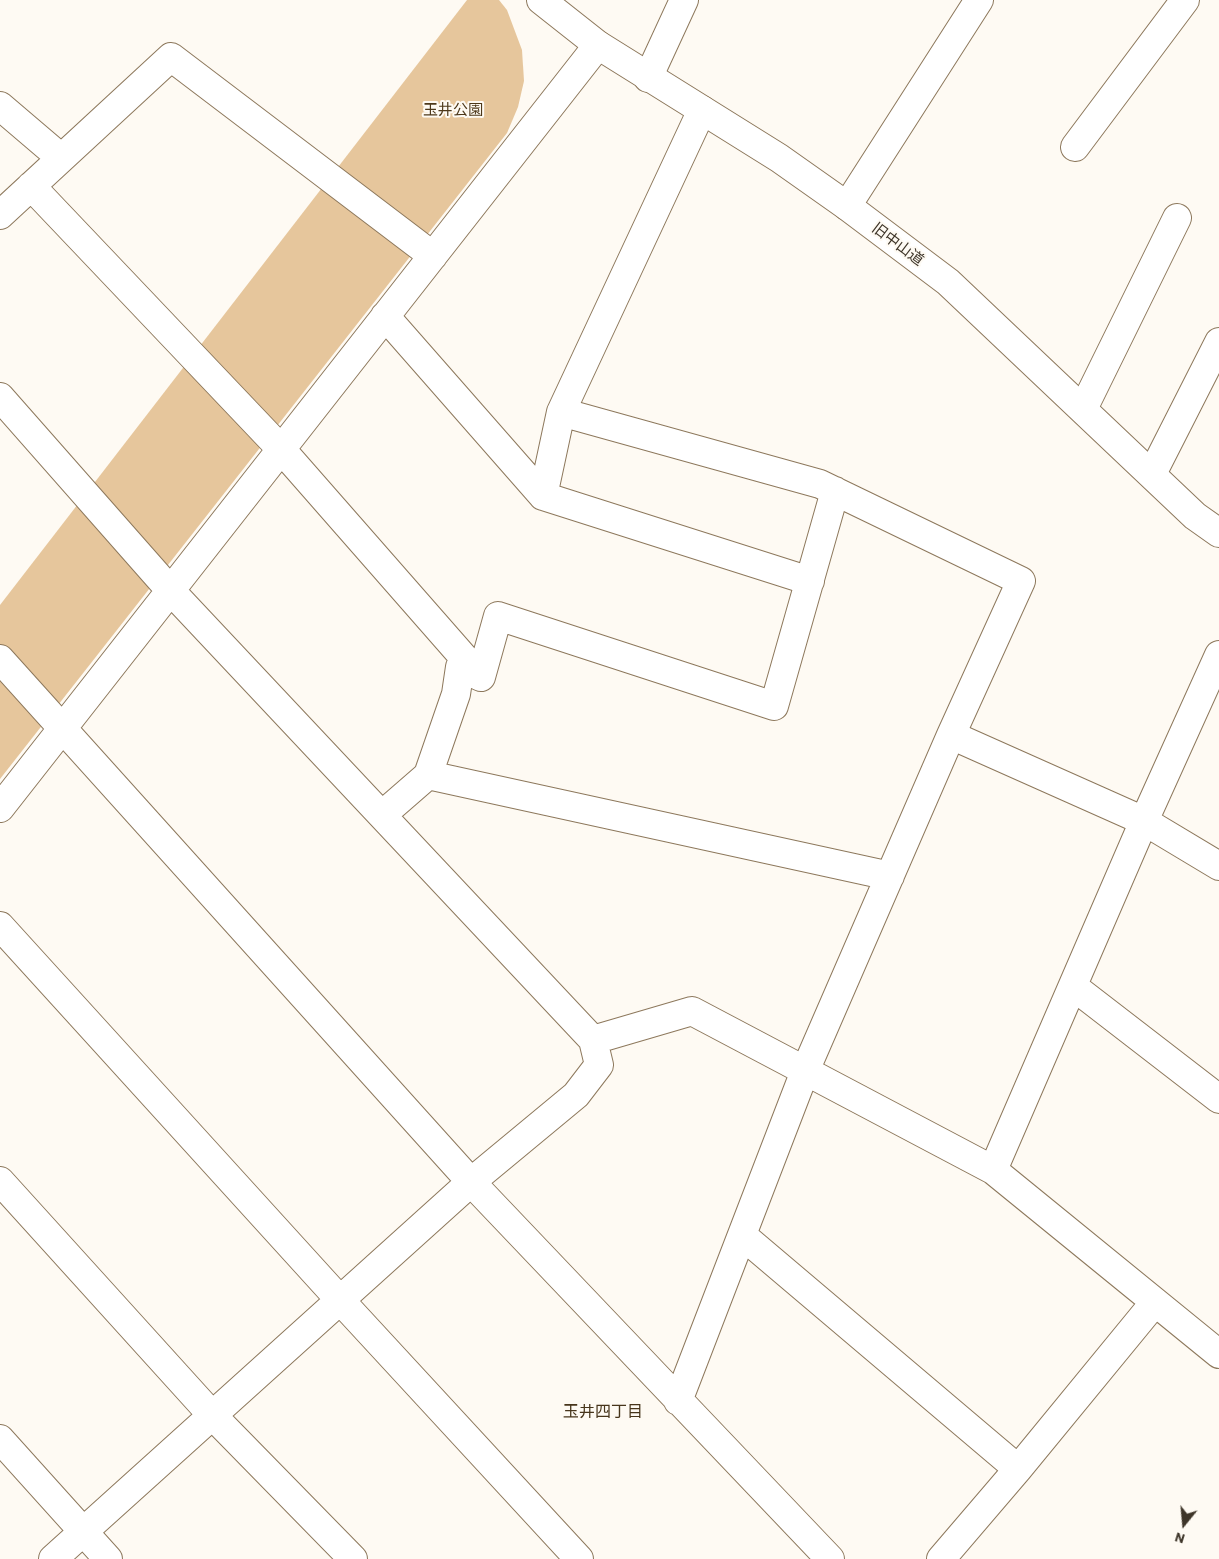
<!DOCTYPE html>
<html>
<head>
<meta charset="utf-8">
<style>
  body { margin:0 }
  #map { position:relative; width:1219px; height:1559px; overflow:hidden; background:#fefaf3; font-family:Barlow,sans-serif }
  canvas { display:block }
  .north { position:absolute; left:1159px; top:1499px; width:50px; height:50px; -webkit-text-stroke:4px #fefaf3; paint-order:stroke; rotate:197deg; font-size:14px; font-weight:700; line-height:20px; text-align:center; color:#3e3529 }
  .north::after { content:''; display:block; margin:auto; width:18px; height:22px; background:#3e3529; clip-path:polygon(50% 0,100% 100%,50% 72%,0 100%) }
</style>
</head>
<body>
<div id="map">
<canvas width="1219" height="1559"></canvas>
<div class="north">N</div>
</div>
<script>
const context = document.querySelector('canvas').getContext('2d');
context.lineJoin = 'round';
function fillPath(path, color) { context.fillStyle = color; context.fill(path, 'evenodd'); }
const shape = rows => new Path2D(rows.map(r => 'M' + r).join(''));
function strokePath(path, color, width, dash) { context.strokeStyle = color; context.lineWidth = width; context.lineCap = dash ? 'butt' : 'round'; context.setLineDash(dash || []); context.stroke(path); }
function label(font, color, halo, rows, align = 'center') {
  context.font = font + ' Barlow,"Noto Sans JP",sans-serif'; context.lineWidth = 4; context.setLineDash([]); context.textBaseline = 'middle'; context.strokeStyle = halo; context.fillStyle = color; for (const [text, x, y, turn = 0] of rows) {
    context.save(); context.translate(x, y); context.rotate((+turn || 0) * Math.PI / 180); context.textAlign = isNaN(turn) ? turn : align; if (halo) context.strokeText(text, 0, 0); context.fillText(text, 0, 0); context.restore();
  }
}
fillPath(shape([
  [467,0,499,0,507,10,522,50,524,81,518,107,507,133,0,779,0,605]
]), '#e6c69c');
const minor = shape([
  [648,78,684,0],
  [0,106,61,158],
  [1075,147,1185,0],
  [31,186,281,449,480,676],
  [847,206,979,0],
  [0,215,171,57,433,256],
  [385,316,543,496,561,412,702,110],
  [0,397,170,590,593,1040,599,1065,576,1095,471,1182,53,1559],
  [1083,409,1177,218],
  [561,412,820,484,1021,581,951,735,805,1071,678,1401],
  [1152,474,1219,342],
  [543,496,810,581],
  [0,659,471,1182,830,1559],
  [951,735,1144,821,1219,866],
  [428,775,456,694,460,667,481,677,498,616,774,706,835,491],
  [0,808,598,45],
  [382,815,428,775,890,876],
  [0,926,340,1300,579,1559],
  [1074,987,1219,1099],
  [593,1040,692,1011,993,1170,1219,1354],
  [993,1170,1144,821,1219,655],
  [0,1181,212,1415,353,1559],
  [743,1236,1018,1469],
  [0,1439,108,1559],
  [941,1559,1018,1469,1155,1302]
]);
const major = shape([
  [541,0,598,45,779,158,847,206,948,282,1195,516,1219,533]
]);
strokePath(minor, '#8d785c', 30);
strokePath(major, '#8d785c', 30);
strokePath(minor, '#fff', 28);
strokePath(major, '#fff', 28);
label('15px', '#4d381a', '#fefaf3', [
  ["玉井公園",453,110]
]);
label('15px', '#3e3529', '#fefaf3', [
  ["旧中山道",898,244,37]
]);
label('16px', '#47351b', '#fefaf3', [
  ["玉井四丁目",603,1412]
]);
</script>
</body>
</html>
